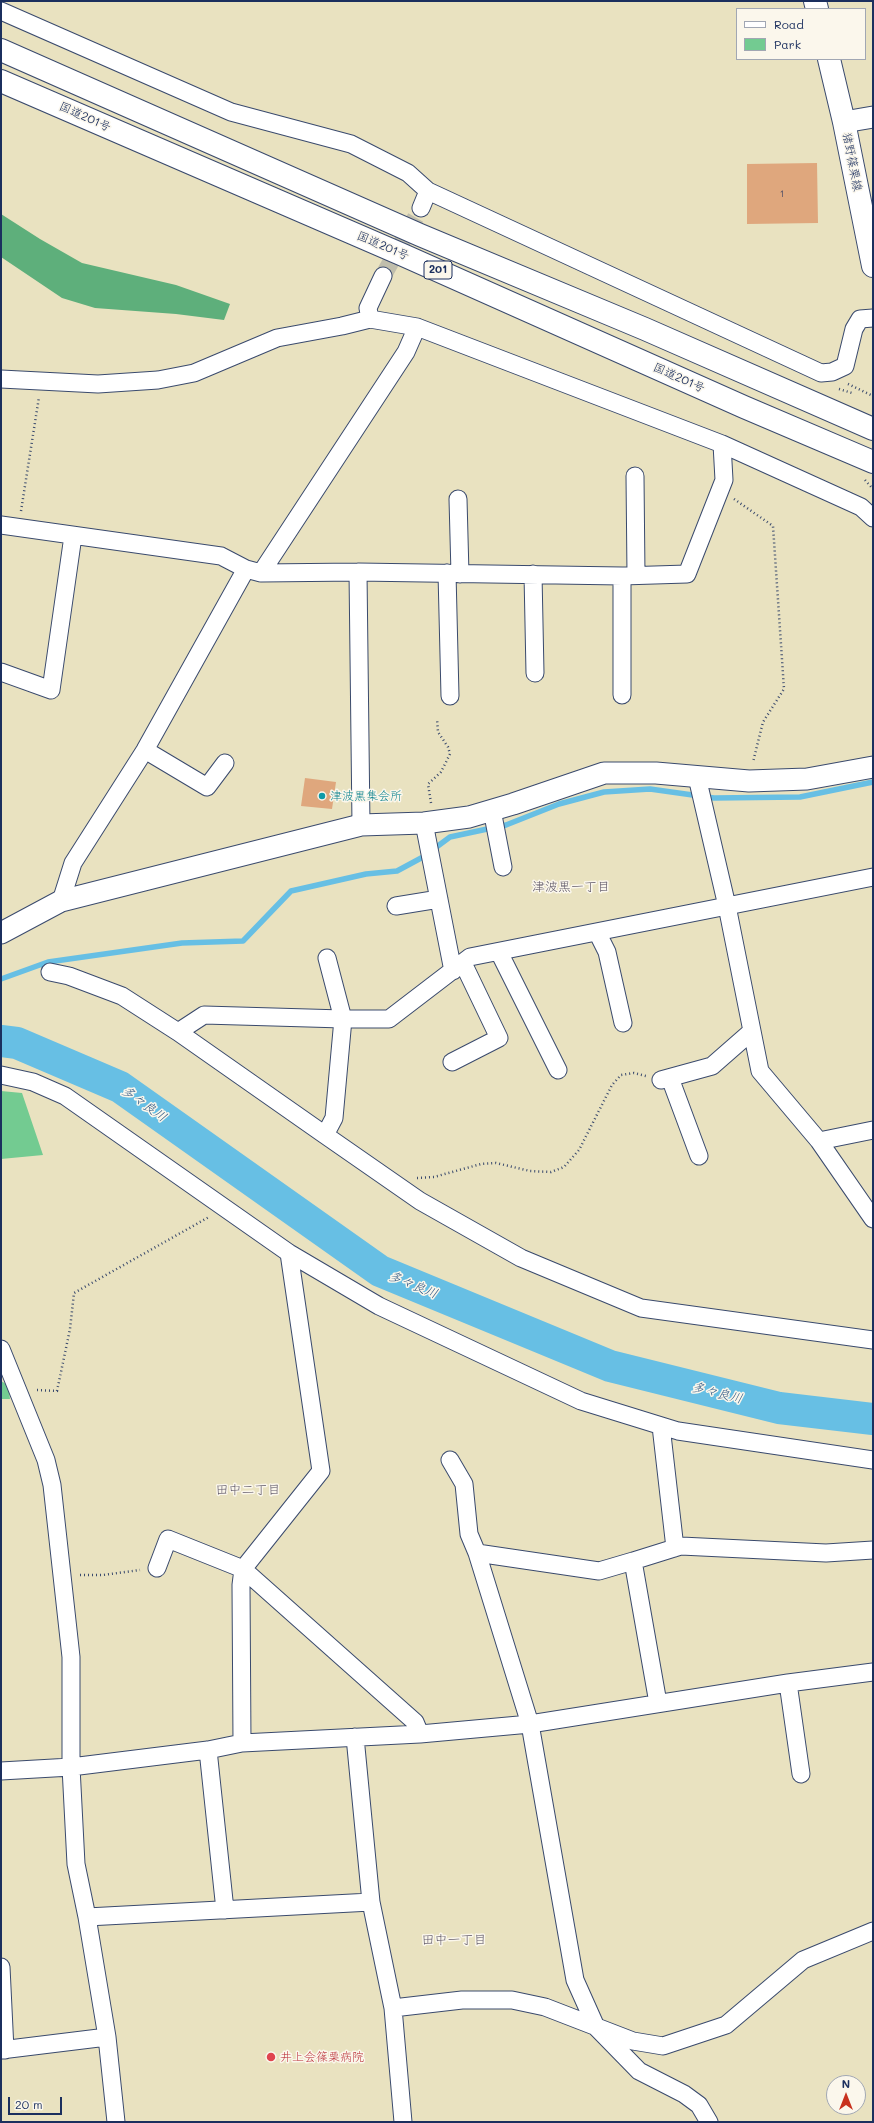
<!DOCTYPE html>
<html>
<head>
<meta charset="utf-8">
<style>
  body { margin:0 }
  #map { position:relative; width:874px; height:2123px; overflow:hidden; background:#e9e2c0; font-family:Mali,sans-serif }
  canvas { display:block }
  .frame { position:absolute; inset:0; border:2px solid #1b2f5e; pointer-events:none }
  .legend { position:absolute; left:736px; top:8px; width:130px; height:52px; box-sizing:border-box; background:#fbf7ec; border:1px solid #a1a7b3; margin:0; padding:5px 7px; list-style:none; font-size:12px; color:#1b2f5e }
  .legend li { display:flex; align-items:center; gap:8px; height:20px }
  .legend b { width:20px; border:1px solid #a1a7b3 }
  .north { position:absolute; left:826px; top:2075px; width:40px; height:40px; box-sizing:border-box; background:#fbf7ec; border:1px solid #a1a7b3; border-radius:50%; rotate:0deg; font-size:11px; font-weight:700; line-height:16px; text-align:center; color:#1b2f5e }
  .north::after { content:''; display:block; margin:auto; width:14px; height:18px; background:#c8321e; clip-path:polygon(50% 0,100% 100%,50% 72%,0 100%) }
  .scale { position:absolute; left:8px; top:2097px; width:54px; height:18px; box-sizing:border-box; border:2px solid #1b2f5e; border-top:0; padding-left:5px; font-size:12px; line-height:14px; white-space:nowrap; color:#1b2f5e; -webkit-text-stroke:3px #fbf7ec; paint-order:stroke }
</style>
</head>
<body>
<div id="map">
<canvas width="874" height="2123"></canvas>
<div class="frame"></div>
<ul class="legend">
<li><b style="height:5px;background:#fff"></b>Road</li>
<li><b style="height:11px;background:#73cb91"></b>Park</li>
</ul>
<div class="north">N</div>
<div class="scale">20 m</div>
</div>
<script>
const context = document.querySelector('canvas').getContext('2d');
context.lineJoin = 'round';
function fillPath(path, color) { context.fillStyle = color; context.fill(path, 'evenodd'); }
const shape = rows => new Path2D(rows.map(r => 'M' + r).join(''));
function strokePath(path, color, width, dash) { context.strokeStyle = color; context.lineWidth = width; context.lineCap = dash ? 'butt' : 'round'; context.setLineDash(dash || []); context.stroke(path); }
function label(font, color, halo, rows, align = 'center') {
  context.font = font + ' Mali,"Klee One",sans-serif'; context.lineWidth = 3; context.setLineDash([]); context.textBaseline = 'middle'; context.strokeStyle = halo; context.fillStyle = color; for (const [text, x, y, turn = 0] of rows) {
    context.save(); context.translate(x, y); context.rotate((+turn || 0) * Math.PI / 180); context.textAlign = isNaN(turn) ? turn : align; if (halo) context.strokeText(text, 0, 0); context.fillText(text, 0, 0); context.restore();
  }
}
fillPath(shape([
  [1,1091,22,1093,43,1155,1,1159],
  [1,1381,8,1385,10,1399,1,1399]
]), '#73cb91');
fillPath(shape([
  [1,214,40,239,82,263,176,285,230,304,224,320,176,314,95,308,62,298,1,257]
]), '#5eaf7b');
strokePath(shape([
  [1,979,48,962,182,943,243,941,291,891,366,874,397,871,423,857,450,837,506,825,559,804,604,792,650,789,714,798,800,797,873,782]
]), '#67bfe4', 5.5);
strokePath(shape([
  [1,1041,17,1043,120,1087,380,1271,610,1366,779,1408,873,1419]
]), '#67bfe4', 32);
fillPath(shape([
  [817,163,818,223,747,224,747,164],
  [305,778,336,782,332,809,301,806]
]), '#dfa77d');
strokePath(shape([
  [383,276,421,208]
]), '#c0beac', 17, [17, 8]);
const minor = shape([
  [1,11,231,112,351,144,408,173,428,191,821,373,832,372,845,366,854,329,860,319,873,318],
  [421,208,428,191],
  [370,319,368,308,383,276],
  [1,379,98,384,158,380,194,373,277,338,342,326,370,319,417,327,722,444,861,507,873,518],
  [635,476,636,575],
  [458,499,460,574],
  [1,525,221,556,246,569,261,573,358,572,622,576,687,574,724,480,722,444],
  [358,572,361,825],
  [261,573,406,352,417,327],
  [447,573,450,696],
  [533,574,535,673],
  [622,576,622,695],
  [1,672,51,690,73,536],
  [145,750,207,787,225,763],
  [697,777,727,906,760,1071,819,1141],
  [492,810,503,867],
  [424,823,453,971],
  [61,901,73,863,145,750,246,569],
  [396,906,439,899],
  [597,932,607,952,623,1023],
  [499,952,558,1070],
  [327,958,343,1019,334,1118,325,1135,178,1032,204,1015,343,1019,389,1019,470,957,873,877],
  [50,972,69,976,122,996,178,1032],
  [452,1062,499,1038,463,963],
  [1,1075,33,1082,65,1096,289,1253,379,1306,581,1401,678,1431,873,1460],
  [670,1078,699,1156],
  [661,1080,712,1066,752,1031],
  [873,1130,819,1141,873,1219],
  [325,1135,420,1201,521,1258,641,1308,873,1340],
  [289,1253,321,1471,243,1569,415,1722,420,1734],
  [1,1349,46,1460,52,1485,71,1657,71,1767,76,1864,87,1917,107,2037,116,2122],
  [661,1426,675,1548],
  [450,1460,464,1484,469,1534,477,1553],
  [633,1561,599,1571,477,1553,530,1724,575,1980,596,2027,639,2071,684,2094,699,2105,709,2122],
  [157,1568,168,1539,243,1569,241,1585,242,1743],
  [788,1683,801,1774],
  [658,1703,633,1561,681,1546,826,1553,873,1550],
  [208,1750,225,1910],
  [1,1771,71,1767,208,1750,242,1743,420,1734,530,1724,788,1683,873,1672],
  [371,1902,393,2008,403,2122],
  [87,1917,371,1902,355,1737],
  [1,1967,5,2050],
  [393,2008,462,2000,512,2000,545,2007,633,2041,663,2046,726,2025,803,1960,873,1931],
  [1,2050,107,2037]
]);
const tertiary = shape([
  [844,122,873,117],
  [1,933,61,901,361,825,424,823,469,817,513,804,604,773,656,773,749,781,807,779,873,767]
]);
const secondary = shape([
  [815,1,817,9],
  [829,59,844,122,873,266]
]);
const trunk = shape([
  [1,50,420,235,645,329,873,429],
  [1,81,403,255,744,407,873,462]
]);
strokePath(minor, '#3a4a6d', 19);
strokePath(tertiary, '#3a4a6d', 23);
strokePath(secondary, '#3a4a6d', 24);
strokePath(trunk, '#3a4a6d', 24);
strokePath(shape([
  [848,384,873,396],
  [839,389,852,393],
  [865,480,873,489],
  [734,499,773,526,784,689,763,722,753,762],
  [21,511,39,397],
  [431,803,428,784,441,772,450,754,448,747,438,732,437,719],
  [417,1178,434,1177,481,1164,496,1163,530,1171,551,1172,564,1167,579,1150,612,1085,621,1075,634,1073,646,1076],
  [37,1390,57,1391,70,1329,74,1293,209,1217],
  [80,1575,103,1575,140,1570]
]), '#3a4a6d', 2.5, [1, 3]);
strokePath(minor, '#fff', 17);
strokePath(tertiary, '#fff', 21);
strokePath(secondary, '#fff', 22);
strokePath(trunk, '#fff', 22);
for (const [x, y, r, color] of [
  [322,796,4,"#0f9aa8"],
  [271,2057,5,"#e0444e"]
]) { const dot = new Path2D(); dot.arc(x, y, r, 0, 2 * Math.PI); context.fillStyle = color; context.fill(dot); strokePath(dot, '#fbf7ec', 1.5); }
label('10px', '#4c4d66', null, [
  ["1",782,194]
]);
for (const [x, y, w] of [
  [438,270,28]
]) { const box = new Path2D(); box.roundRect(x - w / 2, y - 9, w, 18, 3); context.fillStyle = '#fbf7ec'; context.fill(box); strokePath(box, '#1b2f5e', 1); }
label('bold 11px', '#1b2f5e', null, [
  ["201",438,270]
]);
label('12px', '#1b2f5e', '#fbf7ec', [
  ["国道201号",85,117,24],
  ["猪野篠栗線",852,162,79],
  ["国道201号",383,246,23],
  ["国道201号",679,378,24]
]);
label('12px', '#0d838f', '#fbf7ec', [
  ["津波黒集会所",330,796]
], 'left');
label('12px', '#be3a42', '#fbf7ec', [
  ["井上会篠栗病院",280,2057]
], 'left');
label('13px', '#605969', '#fbf7ec', [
  ["津波黒一丁目",571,887],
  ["田中二丁目",248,1490],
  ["田中一丁目",454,1940]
]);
label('italic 13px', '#325a86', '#fbf7ec', [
  ["多々良川",144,1104,35],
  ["多々良川",413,1285,22],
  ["多々良川",717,1393,14]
]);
</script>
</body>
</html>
